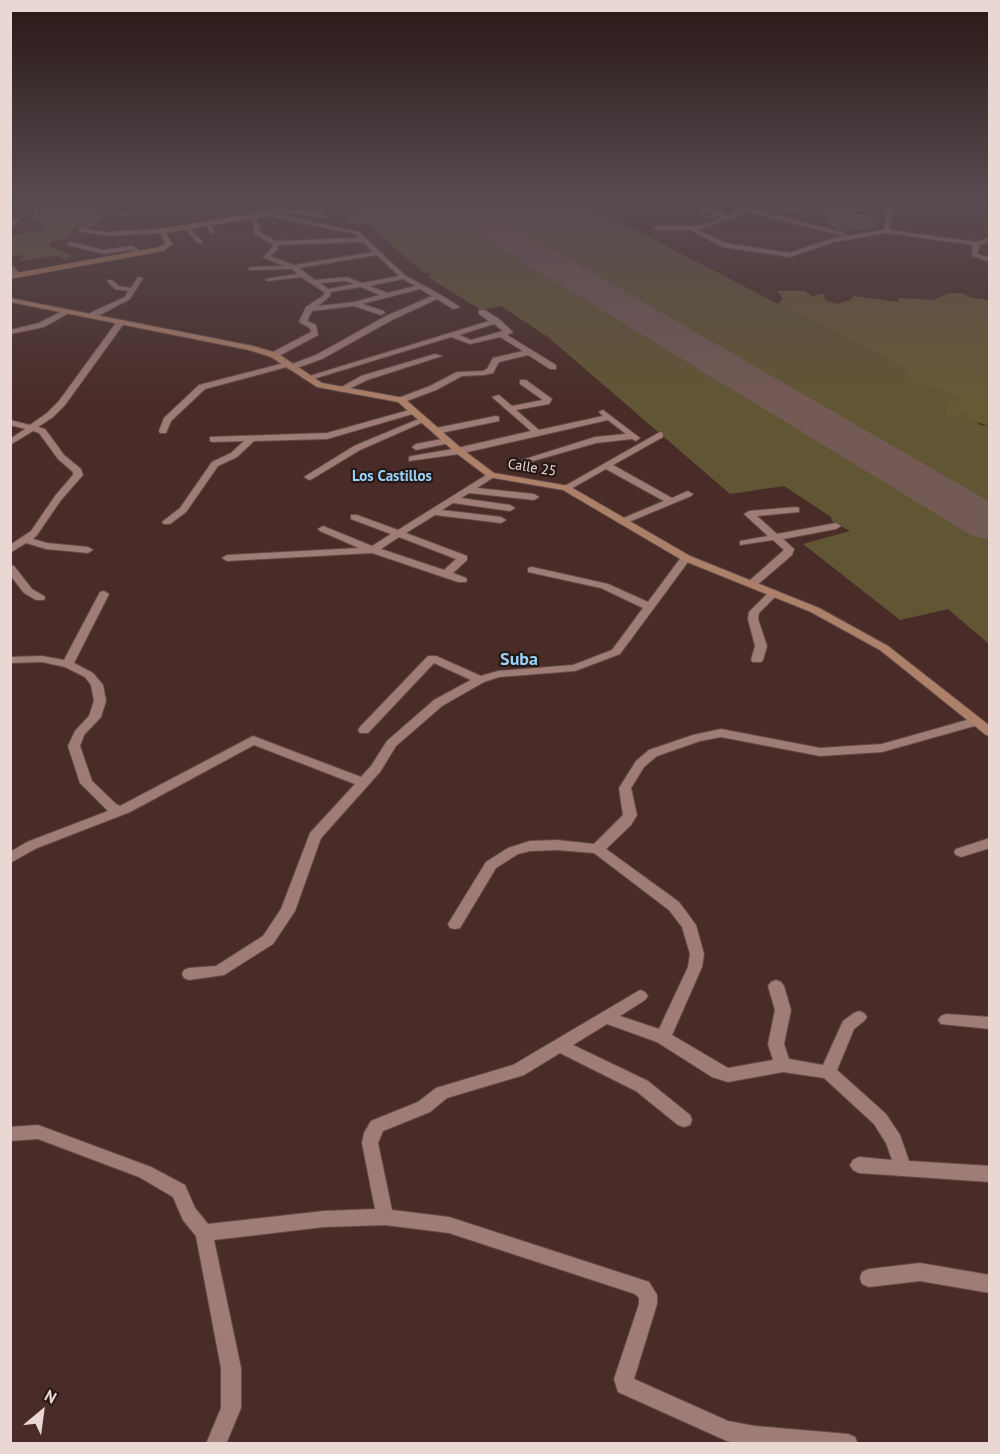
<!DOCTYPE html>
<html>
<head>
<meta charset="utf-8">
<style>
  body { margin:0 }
  #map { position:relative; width:1000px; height:1454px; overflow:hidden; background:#492c27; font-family:"PT Sans",sans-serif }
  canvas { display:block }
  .frame { position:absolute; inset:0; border:12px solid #ead7d3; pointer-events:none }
  .north { position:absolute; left:12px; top:1382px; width:60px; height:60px; -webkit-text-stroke:4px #261816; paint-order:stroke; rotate:29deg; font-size:16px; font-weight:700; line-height:24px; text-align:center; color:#ead7d3 }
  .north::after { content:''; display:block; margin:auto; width:21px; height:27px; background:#ead7d3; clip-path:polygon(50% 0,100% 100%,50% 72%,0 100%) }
</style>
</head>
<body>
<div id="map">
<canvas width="1000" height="1454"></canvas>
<div class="frame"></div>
<div class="north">N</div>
</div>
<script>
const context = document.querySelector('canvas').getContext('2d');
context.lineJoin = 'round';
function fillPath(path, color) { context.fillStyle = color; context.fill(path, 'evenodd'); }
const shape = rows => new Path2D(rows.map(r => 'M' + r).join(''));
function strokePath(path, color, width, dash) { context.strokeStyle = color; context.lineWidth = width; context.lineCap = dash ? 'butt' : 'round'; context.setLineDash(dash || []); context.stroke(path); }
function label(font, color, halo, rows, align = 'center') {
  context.font = font + ' "PT Sans",sans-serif'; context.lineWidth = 4.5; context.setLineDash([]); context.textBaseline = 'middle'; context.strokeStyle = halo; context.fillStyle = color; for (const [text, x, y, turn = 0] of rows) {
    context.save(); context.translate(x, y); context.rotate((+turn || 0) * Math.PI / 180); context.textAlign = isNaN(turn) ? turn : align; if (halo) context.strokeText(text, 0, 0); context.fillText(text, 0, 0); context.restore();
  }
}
fillPath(shape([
  [356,202,433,202,989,535,989,644,948,609,900,620,803,544,850,531,832,521,831,517,784,486,730,494,548,337,501,306,481,310,433,280,427,276,432,274,423,272,374,230,371,224,344,224,358,211],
  [463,202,582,202,907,371,915,385,927,386,961,399,968,413,980,425,989,426,989,508]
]), '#615634');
fillPath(shape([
  [11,202,73,202,84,206,112,202,94,211,136,216,110,216,102,219,96,227,77,228,71,231,66,239,51,242,49,246,73,256,66,259,57,256,19,261,25,255,11,256,11,236,44,229,44,226,39,224,41,220,33,218,36,209,28,205,11,209],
  [769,202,872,202,882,205,855,213,880,217,878,222,873,223,878,228,849,231,839,231,826,221,825,216,810,206,803,206,798,211,783,214,776,209,768,210,771,206],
  [777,291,805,291,812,296,824,294,825,300,837,304,850,300,854,296,898,302,899,298,933,300,950,293,962,293,972,298,989,300,989,426,968,419,968,413,947,418,945,409,950,403,960,399,927,386,915,385,904,376,907,371,778,304,783,299]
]), '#665a35');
fillPath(shape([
  [431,202,470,202,990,502,990,540,971,535,436,209,431,202]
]), '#745a54');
const street = shape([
  [657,202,695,202,728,216,748,208,847,234,844,236,748,212,698,230,725,243,790,253,833,238,884,230,887,202,893,202,890,230,976,242,990,237,990,241,980,245,977,254,990,258,990,262,972,256,973,245,887,233,834,242,790,257,723,247,690,230,657,230,654,228,657,226,701,226,723,218,691,205,671,204,640,208,637,206,657,202],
  [273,207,323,214,326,216,323,218,271,210,273,207],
  [266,212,359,232,406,276,441,295,460,307,453,309,437,299,392,320,322,359,294,369,288,369,287,367,205,389,171,421,166,433,160,433,159,431,164,418,199,385,288,362,292,364,316,355,386,316,432,296,420,289,362,304,384,311,385,313,381,315,354,306,312,311,307,321,316,325,318,335,277,357,271,357,271,353,311,332,310,328,299,322,306,307,324,295,324,292,301,277,268,281,265,279,297,274,292,269,249,270,248,269,251,267,284,266,263,257,272,248,272,244,255,234,252,216,257,217,260,232,276,241,359,238,355,234,264,215,266,212],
  [363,242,373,252,294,265,270,256,278,249,278,245,363,242],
  [377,255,399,276,362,283,347,277,315,280,299,268,377,255],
  [403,279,415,286,388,293,369,286,403,279],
  [346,281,354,284,329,289,320,283,346,281],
  [361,287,380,295,354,302,318,306,329,297,331,292,361,287],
  [15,218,20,219,10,230,10,223,15,218],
  [206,223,210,223,214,233,210,233,206,223],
  [185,227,189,227,202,241,202,243,198,243,185,229,185,227],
  [80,228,106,232,161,229,164,231,161,233,106,236,78,231,80,228],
  [70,242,104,250,132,246,143,253,140,255,131,250,104,254,68,245,67,244,70,242],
  [10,266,14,267,21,276,20,277,16,277,10,271,10,266],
  [138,277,143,278,130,299,96,317,90,317,90,313,125,297,128,291,115,289,108,282,108,280,112,280,119,286,131,288,138,277],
  [64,310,71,312,44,327,10,334,10,330,39,323,64,310],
  [479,310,485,310,499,319,513,332,507,335,556,365,556,369,550,369,528,355,499,362,493,373,484,375,462,376,436,390,404,402,398,402,398,398,430,386,457,372,483,371,487,369,493,358,523,351,500,337,470,344,451,337,310,380,303,378,489,321,479,314,479,310],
  [494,324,503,331,471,340,459,335,494,324],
  [118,320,125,322,65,405,53,417,38,427,45,429,64,455,81,469,83,475,61,500,37,535,33,539,47,543,88,547,93,550,88,553,46,549,26,543,10,553,10,545,31,531,55,496,73,475,73,472,58,459,39,433,33,431,10,445,10,439,25,429,10,425,10,420,30,425,47,413,59,401,118,320],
  [435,354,442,356,367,380,343,392,336,390,361,376,435,354],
  [520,380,526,380,552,399,549,404,516,410,539,430,603,416,599,412,603,410,640,438,636,441,632,439,596,443,526,463,522,460,595,437,626,434,608,420,459,454,409,461,409,457,412,456,453,449,531,431,492,397,499,395,512,406,543,400,520,384,520,380],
  [413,409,416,409,416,413,327,439,254,441,237,457,218,466,186,512,170,524,164,524,162,522,180,508,212,462,231,453,244,441,213,442,210,441,210,437,327,433,413,409],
  [496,416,499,417,499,421,436,434,432,431,436,428,496,416],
  [421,418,428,420,360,450,312,479,309,480,304,477,354,446,421,418],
  [660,432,663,433,663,437,613,465,672,498,688,491,693,494,691,496,624,524,621,523,621,519,664,501,606,469,569,490,563,490,561,488,660,432],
  [447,438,451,441,450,443,416,450,412,447,416,444,447,438],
  [491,472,494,473,494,477,477,488,534,494,539,497,534,500,469,493,461,498,510,505,515,508,510,511,453,503,442,510,501,517,506,520,501,523,435,515,406,533,467,556,467,560,453,573,466,578,467,580,466,582,458,582,372,553,227,561,222,558,227,555,359,548,320,531,318,529,323,526,372,546,391,534,351,519,351,515,357,515,398,530,491,472],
  [399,537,456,559,444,570,381,549,399,537],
  [796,507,799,508,799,512,757,516,777,534,836,523,841,526,836,529,783,539,794,549,792,555,756,586,748,586,747,584,748,582,784,550,773,540,740,545,740,541,768,536,744,514,749,511,796,507],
  [686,555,691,558,620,654,575,671,499,677,484,682,442,706,396,746,380,772,321,838,295,911,273,944,224,975,189,980,184,978,182,974,184,970,189,968,216,966,263,936,281,909,310,833,355,784,254,745,130,812,37,848,10,863,10,852,27,842,108,811,80,783,68,746,75,731,89,716,94,701,91,685,85,677,65,667,42,662,10,663,10,657,42,656,64,660,100,592,104,591,109,594,74,663,93,673,103,685,106,701,101,717,84,735,80,746,92,781,116,804,120,806,253,736,361,777,371,766,387,741,434,700,471,680,434,663,368,733,360,733,358,730,360,727,428,656,436,656,481,676,498,671,573,665,612,650,643,608,601,588,528,572,528,568,532,567,608,584,648,602,682,556,686,555],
  [10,565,14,566,32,589,44,596,45,598,44,600,36,600,24,593,10,575,10,565],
  [774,590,779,593,759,613,758,619,767,646,763,660,761,662,753,662,751,660,755,646,748,619,749,612,770,591,774,590],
  [974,718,978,719,980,722,978,725,882,752,820,756,721,737,700,741,657,756,644,767,631,788,637,815,631,825,606,849,679,902,696,925,704,954,702,967,672,1035,728,1068,773,1060,768,1044,775,1010,768,986,771,982,776,980,781,982,784,986,791,1010,784,1044,789,1059,823,1065,843,1021,854,1013,859,1011,864,1013,867,1017,864,1021,854,1029,837,1070,886,1114,900,1135,909,1161,990,1166,990,1182,859,1173,853,1170,850,1165,853,1160,859,1157,892,1160,886,1143,874,1124,824,1078,783,1072,728,1082,712,1077,657,1042,607,1024,573,1045,648,1081,690,1115,692,1120,690,1125,684,1127,678,1125,636,1091,560,1053,524,1075,447,1098,430,1112,383,1131,378,1143,392,1210,449,1217,649,1282,657,1295,657,1304,634,1379,728,1421,755,1426,848,1434,855,1437,858,1444,740,1444,727,1441,618,1392,614,1379,639,1304,639,1298,635,1294,449,1233,385,1225,324,1227,214,1240,241,1368,241,1408,226,1444,206,1444,221,1408,221,1368,196,1236,183,1220,173,1197,139,1177,38,1139,10,1141,10,1127,38,1125,151,1167,185,1185,195,1208,208,1224,324,1211,375,1209,362,1143,364,1133,371,1121,418,1102,436,1088,513,1065,640,990,645,992,648,996,645,1000,620,1016,659,1029,688,967,690,954,682,927,669,910,594,853,557,850,530,851,518,854,496,868,460,928,455,929,450,928,448,924,486,862,508,848,530,841,557,840,594,844,623,815,619,788,636,761,649,750,693,735,721,729,820,748,882,744,974,718],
  [990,838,990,848,961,857,956,855,954,852,956,849,990,838],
  [946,1014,990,1017,990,1029,941,1024,938,1020,941,1016,946,1014],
  [920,1263,990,1275,990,1293,920,1281,869,1287,862,1284,860,1278,862,1272,869,1269,920,1263]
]);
const secondary = shape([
  [10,298,253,346,277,353,322,383,404,398,462,449,494,473,569,486,690,556,819,608,888,646,990,726,990,736,986,735,880,650,811,612,682,560,563,490,488,477,456,453,398,402,317,387,271,357,249,350,10,302,10,298]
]);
const primary = shape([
  [265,202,273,202,277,209,269,216,166,233,173,244,164,251,10,279,10,274,159,247,165,243,158,229,264,212,269,208,265,202]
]);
strokePath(street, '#634a47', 2);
strokePath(secondary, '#634a47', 2);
strokePath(primary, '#634a47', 1);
fillPath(street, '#9f7c76');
fillPath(secondary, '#ad8069');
fillPath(primary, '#bc835c');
fillPath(shape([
  [137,202,247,202,247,207,171,219,156,205,143,207]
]), '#563b44');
fillPath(shape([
  [142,202,155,202,156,205,143,207],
  [233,202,247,202,247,207,171,219,170,212]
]), '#463037');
const building = shape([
  [159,202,233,202,170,212,159,202]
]);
fillPath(building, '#64454f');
strokePath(building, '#463037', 1.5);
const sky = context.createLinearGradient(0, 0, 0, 406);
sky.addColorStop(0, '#281815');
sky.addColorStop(0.5, '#594b52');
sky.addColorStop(1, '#594b5200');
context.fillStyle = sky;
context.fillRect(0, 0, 1000, 406);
label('14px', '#ead7d3', '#261816', [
  ["Calle 25",532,468,9]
]);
label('bold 15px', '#97d3f8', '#261816', [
  ["Los Castillos",392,477]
]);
label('bold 18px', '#97d3f8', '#261816', [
  ["Suba",519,660]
]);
</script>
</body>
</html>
